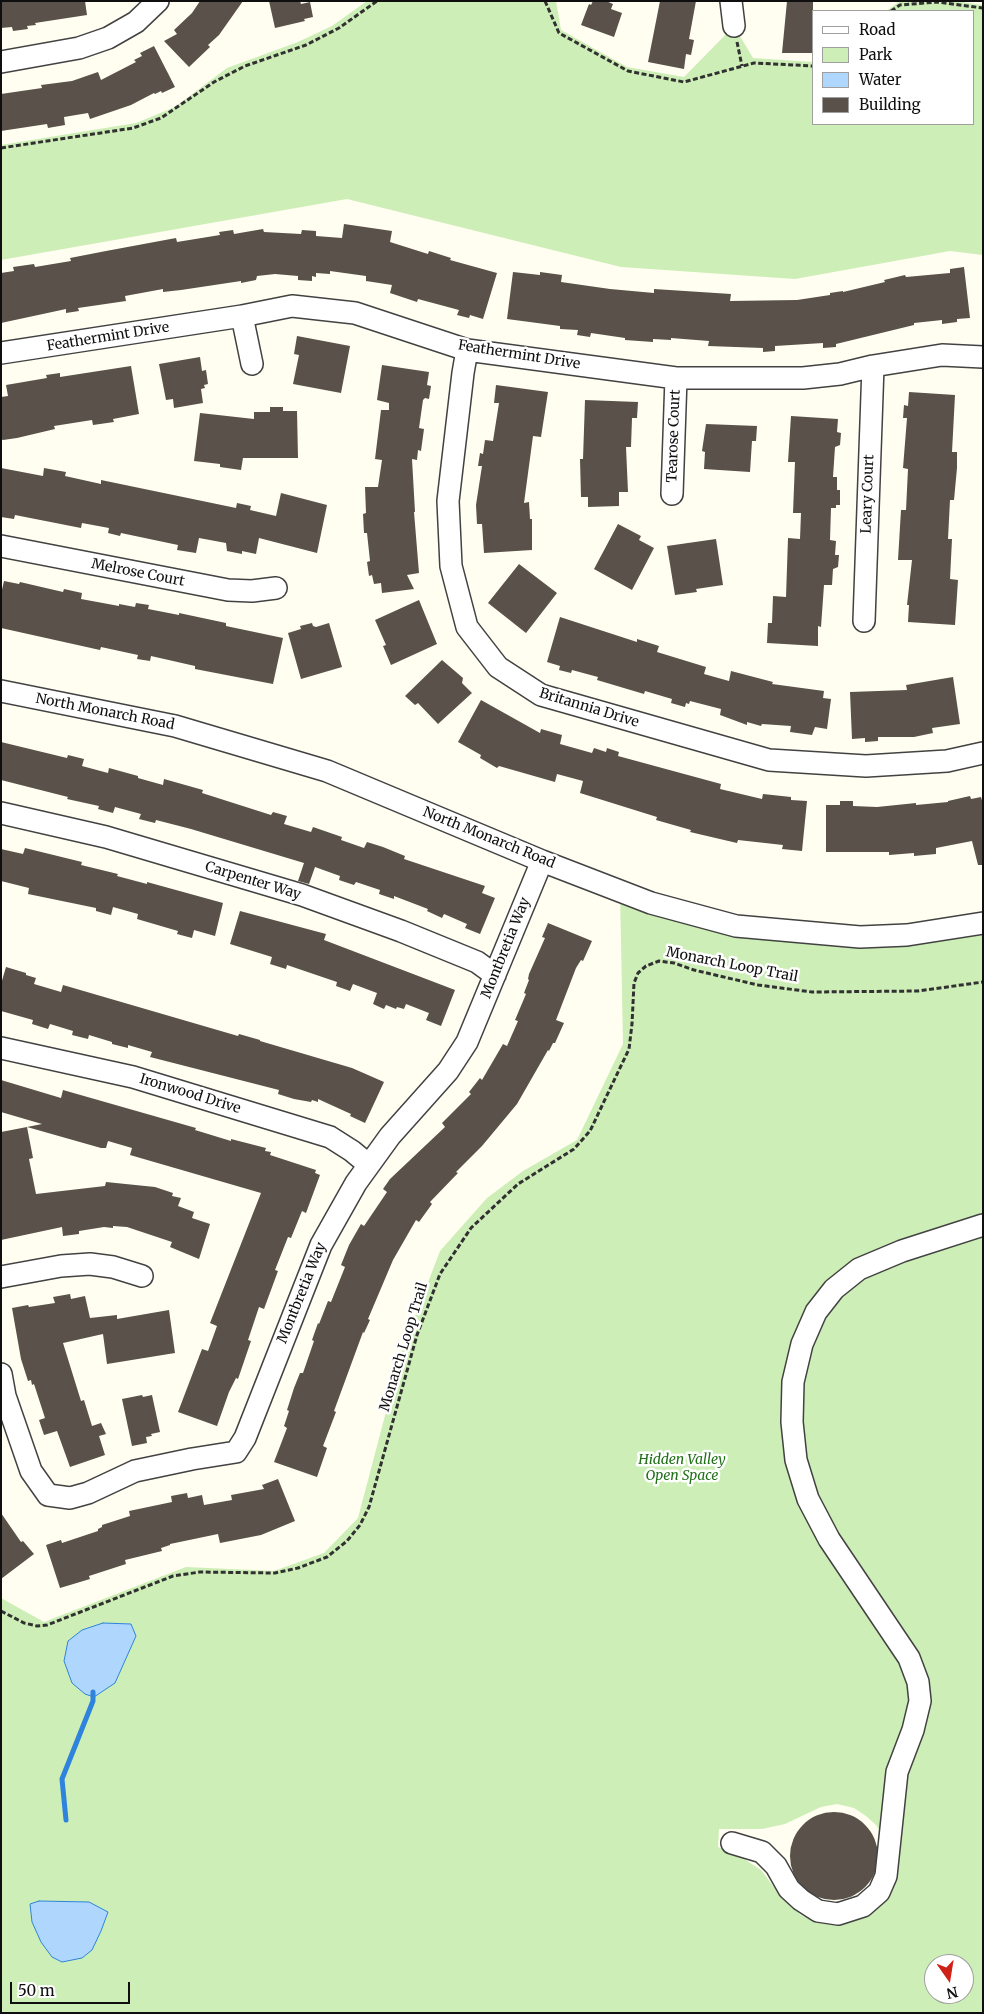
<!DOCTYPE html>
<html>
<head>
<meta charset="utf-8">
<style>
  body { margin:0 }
  #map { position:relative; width:984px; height:2014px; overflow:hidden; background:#fffef1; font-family:Merriweather,serif }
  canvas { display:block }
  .frame { position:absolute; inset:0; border:2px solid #0f0f0f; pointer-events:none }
  .legend { position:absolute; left:812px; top:10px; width:162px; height:115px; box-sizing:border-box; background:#fff; border:1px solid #9f9f9f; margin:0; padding:6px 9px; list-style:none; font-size:15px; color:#0f0f0f }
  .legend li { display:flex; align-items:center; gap:10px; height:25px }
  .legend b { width:25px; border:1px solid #9f9f9f }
  .north { position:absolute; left:924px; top:1954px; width:50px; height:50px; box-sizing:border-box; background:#fff; border:1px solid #9f9f9f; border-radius:50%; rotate:167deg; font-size:14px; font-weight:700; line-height:20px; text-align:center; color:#0f0f0f }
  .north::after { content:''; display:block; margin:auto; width:18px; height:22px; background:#cf2217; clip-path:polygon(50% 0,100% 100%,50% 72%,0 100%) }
  .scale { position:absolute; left:10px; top:1982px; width:120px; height:22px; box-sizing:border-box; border:2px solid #0f0f0f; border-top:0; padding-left:6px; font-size:15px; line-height:18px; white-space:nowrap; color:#0f0f0f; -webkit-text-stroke:4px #fff; paint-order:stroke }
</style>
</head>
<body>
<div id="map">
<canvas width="984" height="2014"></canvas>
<div class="frame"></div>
<ul class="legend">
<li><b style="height:6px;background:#fff"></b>Road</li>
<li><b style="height:14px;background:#cdeeb6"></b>Park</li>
<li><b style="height:14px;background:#afd7fd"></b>Water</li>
<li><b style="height:14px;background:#59514a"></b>Building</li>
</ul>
<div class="north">N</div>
<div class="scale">50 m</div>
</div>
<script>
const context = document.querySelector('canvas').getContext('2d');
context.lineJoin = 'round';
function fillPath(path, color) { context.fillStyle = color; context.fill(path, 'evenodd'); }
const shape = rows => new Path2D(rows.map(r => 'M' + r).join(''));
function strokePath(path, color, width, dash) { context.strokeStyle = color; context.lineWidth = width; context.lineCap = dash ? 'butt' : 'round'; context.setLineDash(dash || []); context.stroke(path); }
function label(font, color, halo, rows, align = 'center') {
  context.font = font + ' Merriweather,serif'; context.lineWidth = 5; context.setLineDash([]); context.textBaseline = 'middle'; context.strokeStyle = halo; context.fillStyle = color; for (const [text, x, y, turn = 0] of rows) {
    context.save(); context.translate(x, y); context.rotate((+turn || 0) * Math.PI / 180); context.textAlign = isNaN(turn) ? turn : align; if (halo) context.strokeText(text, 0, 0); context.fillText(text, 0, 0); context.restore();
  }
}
fillPath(shape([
  [367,1,556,1,561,30,627,67,684,77,734,26,753,58,813,62,813,124,973,124,973,11,886,11,900,1,955,1,983,5,983,255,950,251,795,279,621,267,347,199,1,260,1,145,136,123,175,107,227,68,298,42,332,26],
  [620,891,817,934,983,923,983,2013,1,2013,1,1598,44,1622,186,1567,274,1571,324,1553,358,1518,402,1351,440,1251,487,1198,523,1171,577,1140,623,1044],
  [837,1804,854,1808,866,1816,876,1825,881,1833,883,1844,901,1843,897,1876,885,1897,838,1924,814,1921,801,1915,782,1898,761,1870,738,1855,718,1847,719,1829,762,1829,785,1824,821,1807],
  [934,1964,964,1964,964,1994,934,1994]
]), '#cdeeb6');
const water = shape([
  [103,1623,131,1624,136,1636,115,1683,94,1697,85,1694,72,1683,64,1661,68,1641,82,1630,103,1623],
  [39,1901,89,1902,108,1912,101,1931,92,1950,82,1958,62,1962,52,1957,41,1942,32,1922,30,1904,39,1901]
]);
fillPath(water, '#afd7fd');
strokePath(water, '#2e84dc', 1);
strokePath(shape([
  [66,1820,62,1779,93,1701,93,1692]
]), '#2e84dc', 5);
fillPath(shape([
  [1,1,85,1,87,15,35,23,36,25,27,26,28,29,13,31,12,27,1,28],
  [200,1,243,1,219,35,208,45,210,47,189,67,164,41,177,34,174,30,192,13],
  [269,1,300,1,301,4,310,2,313,17,304,19,305,21,275,28],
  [593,1,606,1,613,4,611,9,622,13,614,37,581,25,589,4,591,5],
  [660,1,696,1,689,39,694,40,691,55,686,54,684,69,648,62],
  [787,1,813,1,813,53,782,53],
  [154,46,175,87,162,93,161,91,155,94,154,93,131,105,90,119,88,113,64,117,65,125,48,128,47,124,1,131,1,94,42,88,41,85,72,81,98,72,101,80,136,62,134,60,142,56,140,53],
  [344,224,392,231,390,242,428,254,429,251,451,258,450,260,497,273,483,319,470,315,469,318,457,315,459,310,418,299,417,302,390,293,392,285,366,281,366,276,330,271,330,274,316,273,316,277,312,276,312,281,298,280,298,276,275,274,257,276,256,280,241,283,241,281,181,290,163,292,163,289,125,296,126,301,78,308,79,311,66,313,66,309,1,323,1,273,14,271,13,267,34,264,35,267,71,261,70,258,106,251,176,238,177,242,220,235,219,232,233,230,234,234,263,229,264,232,301,234,302,230,316,231,316,236,342,238],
  [964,267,970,318,957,319,957,322,942,324,942,320,914,323,914,325,836,344,836,347,823,348,823,343,775,346,775,351,763,352,763,348,708,346,709,341,671,338,671,340,653,339,653,342,625,340,625,338,591,333,590,337,577,335,578,330,560,329,560,326,507,319,513,272,540,275,540,272,562,275,561,282,610,289,654,293,654,289,731,294,730,301,797,300,830,295,830,293,843,291,843,292,885,282,884,280,905,275,906,277,950,273,950,269],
  [297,336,350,346,341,393,293,384,299,355,294,354],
  [200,357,202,371,206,370,208,384,204,385,205,388,201,389,203,403,174,408,173,399,166,400,159,364],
  [382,365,429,372,427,385,431,386,429,399,425,398,423,400,419,428,424,429,421,451,418,450,417,460,412,459,415,512,414,512,419,573,407,575,414,589,382,593,381,583,374,584,372,575,369,576,367,562,370,561,367,533,364,533,363,514,366,513,365,487,378,487,382,460,375,459,381,410,389,410,389,403,377,400],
  [131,366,139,414,113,419,114,422,93,425,92,420,54,426,55,429,17,438,3,440,1,439,1,397,8,396,6,385,47,378,46,375,60,373,60,377],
  [496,385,548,392,541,437,533,436,524,503,529,502,530,519,532,519,532,550,484,553,482,524,477,524,476,505,482,466,478,466,480,453,483,454,485,440,493,441,499,403,494,403],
  [909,392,955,395,952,452,957,452,957,468,954,500,950,500,948,539,952,539,950,579,958,580,955,625,908,622,909,605,907,605,912,560,898,560,901,510,906,510,908,469,903,468,907,418,903,418,904,405,908,406],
  [585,400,638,402,637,418,632,418,631,447,626,447,628,492,619,492,619,506,588,507,588,497,581,497,580,459,583,459],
  [270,407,283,407,283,411,297,411,298,458,243,458,241,470,220,467,220,464,194,461,200,413,254,419,254,412,270,412],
  [791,416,838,419,837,432,841,433,840,445,835,447,833,477,837,477,837,490,840,490,840,505,836,505,836,508,831,508,830,540,836,541,835,555,839,555,838,567,833,569,832,585,824,585,821,627,818,626,818,646,767,643,768,623,772,623,773,596,786,597,788,538,800,539,801,513,793,513,795,462,788,462],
  [706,424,757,426,756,441,752,441,750,472,704,469,705,452,702,451],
  [1,468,43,476,44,468,66,472,65,476,101,484,101,480,236,508,237,503,251,506,250,510,276,516,281,493,327,505,317,553,259,538,256,554,242,551,242,554,227,551,226,543,199,538,196,553,177,550,178,545,121,533,120,536,108,533,109,528,82,523,81,528,15,515,14,519,1,517],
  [618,524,641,536,639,540,654,548,632,590,594,569],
  [716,539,723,585,696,589,697,592,675,595,667,546],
  [519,564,557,593,526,633,488,603],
  [4,581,19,584,20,582,63,592,64,589,82,593,81,599,119,606,119,604,135,607,136,603,149,605,148,609,179,615,179,613,226,623,226,626,283,638,273,684,195,669,195,666,151,656,150,661,137,659,138,655,101,647,100,650,1,628,1,594],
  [419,600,437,644,391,665,383,646,386,645,375,620],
  [560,617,637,642,637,639,659,646,657,652,706,667,704,674,729,681,731,671,773,682,772,684,824,691,823,698,831,699,827,729,815,727,812,735,790,732,791,726,762,724,761,726,747,722,747,725,720,715,721,709,690,701,689,704,686,703,685,707,671,703,672,699,645,691,644,694,597,680,598,677,572,670,571,673,559,670,560,666,547,662],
  [312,623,313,626,316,627,329,623,342,667,301,679,288,633,301,629,300,626],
  [442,660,463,678,462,683,472,693,438,724,418,703,415,705,405,696],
  [953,677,960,724,932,728,933,733,914,737,878,737,878,741,865,742,865,738,852,739,850,692,907,690,906,685],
  [481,700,540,733,541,729,562,735,560,744,592,753,594,748,606,752,607,748,619,752,618,756,721,784,720,789,762,799,763,794,791,797,791,800,807,801,802,851,782,849,783,845,738,840,737,843,690,832,691,830,656,820,657,817,580,793,583,781,557,774,555,782,499,766,497,768,480,758,481,755,458,742],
  [1,742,67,758,68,755,84,759,82,766,108,773,109,768,138,776,138,778,163,785,164,779,203,790,202,793,271,815,273,812,287,816,284,824,311,832,313,827,342,837,341,840,364,848,367,842,383,847,405,856,404,859,485,886,482,893,495,898,480,934,465,928,467,924,444,914,442,918,427,911,428,909,394,896,394,899,379,894,380,890,356,882,354,885,339,880,340,876,315,867,309,884,298,881,304,863,191,829,156,820,155,823,139,819,141,814,115,807,113,813,98,809,99,806,67,799,68,797,1,780],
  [970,796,971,799,981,797,983,804,983,865,978,865,972,841,936,848,936,854,914,856,914,853,889,855,889,852,826,852,826,805,840,805,840,801,853,801,853,806,877,807,916,803,916,805,948,802,948,801],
  [25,848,82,862,81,865,118,874,117,876,147,884,147,882,223,903,215,936,194,930,192,938,177,934,178,931,137,919,138,914,113,907,111,915,96,911,96,908,28,894,29,888,1,881,1,849,23,854],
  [240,911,326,934,324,940,455,990,441,1026,426,1020,429,1013,406,1004,404,1009,397,1007,396,1009,386,1005,384,1009,373,1004,377,993,353,984,350,991,336,986,337,982,287,965,286,969,270,964,272,957,230,944],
  [548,923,592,941,583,961,581,960,576,968,556,1020,564,1023,555,1043,553,1043,549,1051,548,1050,517,1104,482,1146,456,1172,458,1173,430,1202,432,1204,419,1222,416,1220,393,1260,368,1319,370,1320,364,1333,363,1332,334,1411,336,1412,323,1446,327,1448,317,1477,274,1462,287,1428,284,1426,289,1411,287,1410,294,1388,300,1373,303,1373,314,1341,312,1340,318,1323,319,1324,328,1301,331,1302,345,1267,341,1265,349,1245,361,1224,364,1226,387,1192,383,1189,390,1179,445,1127,442,1123,471,1094,469,1092,480,1078,482,1080,503,1044,507,1046,518,1021,515,1020,526,994,524,993,529,980,528,979,529,974,545,938,542,937],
  [6,967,26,973,26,975,36,978,34,984,61,992,63,985,238,1036,239,1034,260,1040,260,1041,352,1068,384,1082,365,1123,350,1116,351,1114,318,1099,318,1102,312,1100,311,1102,294,1099,278,1094,279,1090,150,1057,152,1052,128,1045,128,1048,112,1044,112,1042,89,1035,88,1039,72,1035,73,1031,50,1024,48,1029,32,1024,33,1020,1,1011,1,984],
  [1,1080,61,1098,63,1090,196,1128,195,1130,231,1141,231,1139,266,1148,265,1151,271,1152,270,1155,316,1170,315,1173,320,1175,306,1213,302,1211,291,1238,288,1237,275,1270,278,1271,264,1309,259,1307,248,1340,251,1341,238,1379,236,1378,229,1392,217,1426,178,1412,202,1349,208,1351,217,1326,210,1323,261,1193,130,1155,132,1148,108,1141,106,1148,101,1148,27,1127,42,1124,1,1112],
  [27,1127,33,1158,29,1159,36,1194,105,1186,106,1182,155,1187,173,1193,172,1196,181,1198,178,1206,194,1212,192,1218,210,1224,199,1259,170,1247,172,1242,127,1227,113,1226,113,1228,104,1227,79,1231,79,1234,63,1236,62,1227,1,1240,1,1132],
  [70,1294,71,1299,85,1296,90,1318,117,1315,117,1319,169,1310,175,1353,107,1364,103,1334,63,1343,81,1401,84,1400,92,1426,101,1423,106,1434,99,1436,105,1455,70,1467,57,1431,44,1435,39,1420,45,1418,34,1384,32,1385,31,1380,28,1381,21,1359,12,1308,28,1305,29,1307,55,1303,53,1297],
  [142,1395,143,1397,152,1395,160,1432,151,1434,152,1436,146,1437,147,1443,132,1446,122,1399],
  [278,1479,295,1521,261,1535,220,1543,218,1534,170,1544,170,1545,161,1548,162,1551,125,1560,126,1564,89,1576,90,1579,60,1588,46,1545,61,1540,62,1543,98,1531,98,1529,102,1527,102,1525,130,1516,129,1511,172,1502,171,1496,187,1493,188,1498,202,1495,204,1505,232,1500,231,1495,264,1489,262,1485],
  [1,1513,21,1542,23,1541,34,1554,1,1579],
  '790 1856a44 44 0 1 1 88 0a44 44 0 1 1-88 0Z'
]), '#59514a');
const minor = shape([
  [731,1,734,26],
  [1,62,79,48,108,38,136,22,158,1],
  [242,316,252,364],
  [467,350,463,373,448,501,451,566,467,627,498,667,541,695,769,760,866,766,947,761,983,753],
  [1,353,242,316,292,306,355,313,467,350,676,378,803,378,840,374,873,366,942,355,983,357],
  [672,494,676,378],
  [1,546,228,590,252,591,276,588],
  [864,621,873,366],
  [1,691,175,726,327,771,542,861,651,903,736,926,860,937,907,935,983,923],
  [1,813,106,837,302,895,401,931,477,962,495,975],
  [1,1048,133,1077,330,1137,352,1151,369,1165],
  [1,1277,61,1266,90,1264,113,1267,142,1276],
  [1,1374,5,1396,31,1471,48,1495,70,1498,88,1493,135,1471,192,1459,236,1452,245,1438,321,1245,356,1183,390,1136,448,1071,467,1042,542,861],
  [732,1843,762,1852,776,1866,789,1889,801,1900,818,1911,838,1914,863,1906,879,1892,886,1876,897,1772,913,1730,920,1701,918,1682,909,1658,829,1539,808,1499,796,1460,792,1422,793,1382,802,1344,816,1312,834,1289,859,1269,902,1251,983,1225]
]);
strokePath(minor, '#424242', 24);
strokePath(shape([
  [545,1,559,33,628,71,684,82,754,63,813,66],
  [891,11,900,5,937,2,983,8],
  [737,42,742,66],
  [1,148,133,128,161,118,214,82,245,66,306,45,339,28,377,1],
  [1,1611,24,1623,37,1626,47,1625,173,1576,200,1572,275,1573,298,1568,327,1557,347,1541,360,1525,369,1507,417,1335,440,1274,471,1228,518,1184,574,1149,590,1131,629,1049,632,1024,634,983,638,973,646,966,659,961,674,963,694,970,758,985,812,992,918,991,983,982]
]), '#313131', 3, [5, 2.5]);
strokePath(minor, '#fff', 21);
label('14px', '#0f0f0f', '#fff', [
  ["Feathermint Drive",108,337,-9],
  ["Feathermint Drive",519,355,9],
  ["Tearose Court",674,436,-88],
  ["Leary Court",868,494,-88],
  ["Melrose Court",138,573,11],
  ["Britannia Drive",589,708,17],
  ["North Monarch Road",105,712,11],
  ["North Monarch Road",489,838,22],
  ["Carpenter Way",253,881,17],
  ["Montbretia Way",506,948,-68],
  ["Monarch Loop Trail",732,965,11],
  ["Ironwood Drive",190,1094,17],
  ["Montbretia Way",302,1293,-68],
  ["Monarch Loop Trail",404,1347,-73]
]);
label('italic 14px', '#206f17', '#fff', [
  ["Hidden Valley",682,1460],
  ["Open Space",682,1476]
]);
</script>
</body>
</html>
